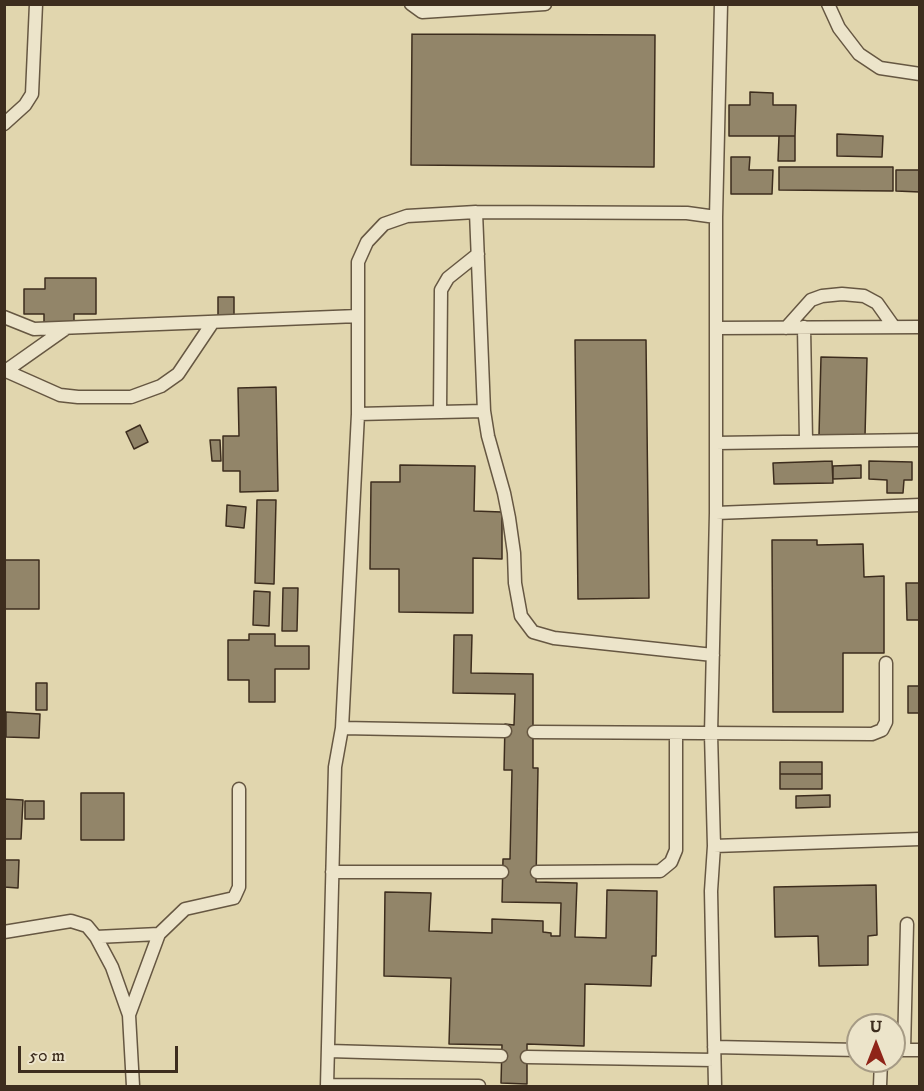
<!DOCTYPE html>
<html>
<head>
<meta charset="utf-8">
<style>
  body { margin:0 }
  #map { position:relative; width:924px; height:1091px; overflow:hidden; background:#e1d6ae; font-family:"IM FELL DW Pica",serif }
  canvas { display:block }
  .frame { position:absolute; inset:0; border:6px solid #3d2d1e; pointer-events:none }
  .north { position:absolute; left:846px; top:1013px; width:60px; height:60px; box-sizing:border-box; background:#ece4ca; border:2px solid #a69b85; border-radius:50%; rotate:0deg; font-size:16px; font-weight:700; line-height:24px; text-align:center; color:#3d2d1e }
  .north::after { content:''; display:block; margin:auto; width:21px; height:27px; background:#8f2418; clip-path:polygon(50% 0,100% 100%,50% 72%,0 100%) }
  .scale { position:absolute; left:18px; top:1046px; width:160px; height:27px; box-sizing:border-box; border:3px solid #3d2d1e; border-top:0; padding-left:8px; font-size:18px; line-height:21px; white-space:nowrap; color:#3d2d1e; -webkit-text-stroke:4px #ece4ca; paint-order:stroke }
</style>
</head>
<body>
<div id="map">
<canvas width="924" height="1091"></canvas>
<div class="frame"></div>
<div class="north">U</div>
<div class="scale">50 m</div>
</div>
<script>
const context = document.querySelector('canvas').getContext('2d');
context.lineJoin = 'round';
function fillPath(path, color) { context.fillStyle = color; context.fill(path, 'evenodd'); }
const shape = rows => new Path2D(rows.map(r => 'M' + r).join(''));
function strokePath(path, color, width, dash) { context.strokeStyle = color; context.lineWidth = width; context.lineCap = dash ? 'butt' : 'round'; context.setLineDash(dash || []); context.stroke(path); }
const building = shape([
  [412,34,655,35,654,167,411,165,412,34],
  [750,92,773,93,773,105,796,105,795,136,729,136,729,105,750,105,750,92],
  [837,134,883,136,882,157,837,156,837,134],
  [779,136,795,136,795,161,778,161,779,136],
  [731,157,750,157,749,170,773,170,772,194,731,194,731,157],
  [779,167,893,167,893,191,779,190,779,167],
  [896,170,920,170,920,192,896,191,896,170],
  [45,278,96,278,96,314,74,314,74,325,44,324,44,314,24,314,24,289,45,289,45,278],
  [218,297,234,297,234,315,218,316,218,297],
  [575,340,646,340,649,598,578,599,575,340],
  [821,357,867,358,865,436,819,435,821,357],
  [276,387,278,491,240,492,240,471,223,471,223,436,239,436,238,388,276,387],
  [140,425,148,442,134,449,126,432,140,425],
  [210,440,220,440,221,461,212,461,210,440],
  [832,461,833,483,774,484,773,463,832,461],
  [869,461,912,462,912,480,904,480,903,493,887,493,887,480,869,479,869,461],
  [400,465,475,466,474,511,502,512,502,559,473,558,473,613,399,612,399,569,370,569,371,482,400,482,400,465],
  [861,465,861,478,833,479,833,466,861,465],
  [257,500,276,500,274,584,255,583,257,500],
  [227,505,246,507,244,528,226,526,227,505],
  [772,540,817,540,817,545,863,544,864,577,884,576,884,653,843,653,843,712,773,712,772,540],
  [4,560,39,560,39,609,4,609,4,560],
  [906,583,920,583,920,620,907,620,906,583],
  [283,588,298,588,297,631,282,631,283,588],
  [254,591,270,592,269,626,253,625,254,591],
  [249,634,275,634,275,646,309,646,309,669,275,669,275,702,249,702,249,680,228,680,228,640,249,640,249,634],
  [454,635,472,635,471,673,533,674,533,768,538,768,536,882,577,883,575,937,606,938,607,890,657,891,656,956,652,956,651,986,585,984,584,1046,527,1044,527,1084,501,1083,502,1045,449,1044,451,978,384,976,385,892,431,893,429,931,492,933,492,919,543,921,543,932,551,933,551,936,560,936,561,903,502,902,503,859,510,859,512,770,504,770,505,724,514,725,515,694,453,693,454,635],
  [36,683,47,683,47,710,36,710,36,683],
  [908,686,920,686,920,713,908,713,908,686],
  [6,712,40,714,39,738,6,737,6,712],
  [780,762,822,762,822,774,780,774,780,762],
  [780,774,822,774,822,789,780,789,780,774],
  [81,793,124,793,124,840,81,840,81,793],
  [830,795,830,807,796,808,796,796,830,795],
  [4,799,23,800,21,839,4,839,4,799],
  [25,801,44,801,44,819,25,819,25,801],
  [4,860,19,860,18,888,4,887,4,860],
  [876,885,877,935,868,936,868,965,819,966,818,936,775,937,774,887,876,885]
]);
fillPath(building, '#928569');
strokePath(building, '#3d2d1e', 1.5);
const service = shape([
  [411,4,422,12,545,4],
  [828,4,839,28,859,54,880,68,920,74],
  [4,124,25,105,32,94,36,4],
  [476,212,484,411,488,436,504,493,509,518,514,553,515,583,521,616,533,632,554,638,713,655],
  [4,317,34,329,358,316],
  [804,327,806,441],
  [716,328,920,327],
  [786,328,811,300,822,296,842,294,864,296,877,303,894,327],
  [6,371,60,395,78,397,131,397,161,386,178,374,213,322],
  [4,372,65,329],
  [440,412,484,411],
  [358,414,440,412,441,290,448,278,478,254],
  [716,443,920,440],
  [716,513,920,505],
  [342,728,505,731],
  [534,732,872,734,882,730,886,722,886,663],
  [714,846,920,839],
  [332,872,502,872],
  [537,872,660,871,671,862,676,850,676,733],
  [4,932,71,921,87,926,96,937,112,967,129,1015,133,1086],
  [159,934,185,909,234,898,239,887,239,789],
  [96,937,159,934,129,1015],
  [714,1047,858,1050],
  [894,1050,920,1050],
  [904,1050,907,924],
  [329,1051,501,1056],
  [527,1057,714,1060],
  [327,1085,479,1086],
  [327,1086,335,767,342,728,358,414,358,262,367,242,384,224,407,216,476,212,687,213,716,217],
  [715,1086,711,891,714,846,711,734,716,513,716,217,721,4],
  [880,1086,881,1061]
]);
strokePath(service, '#665742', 15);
strokePath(service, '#ece4ca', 12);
</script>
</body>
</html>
